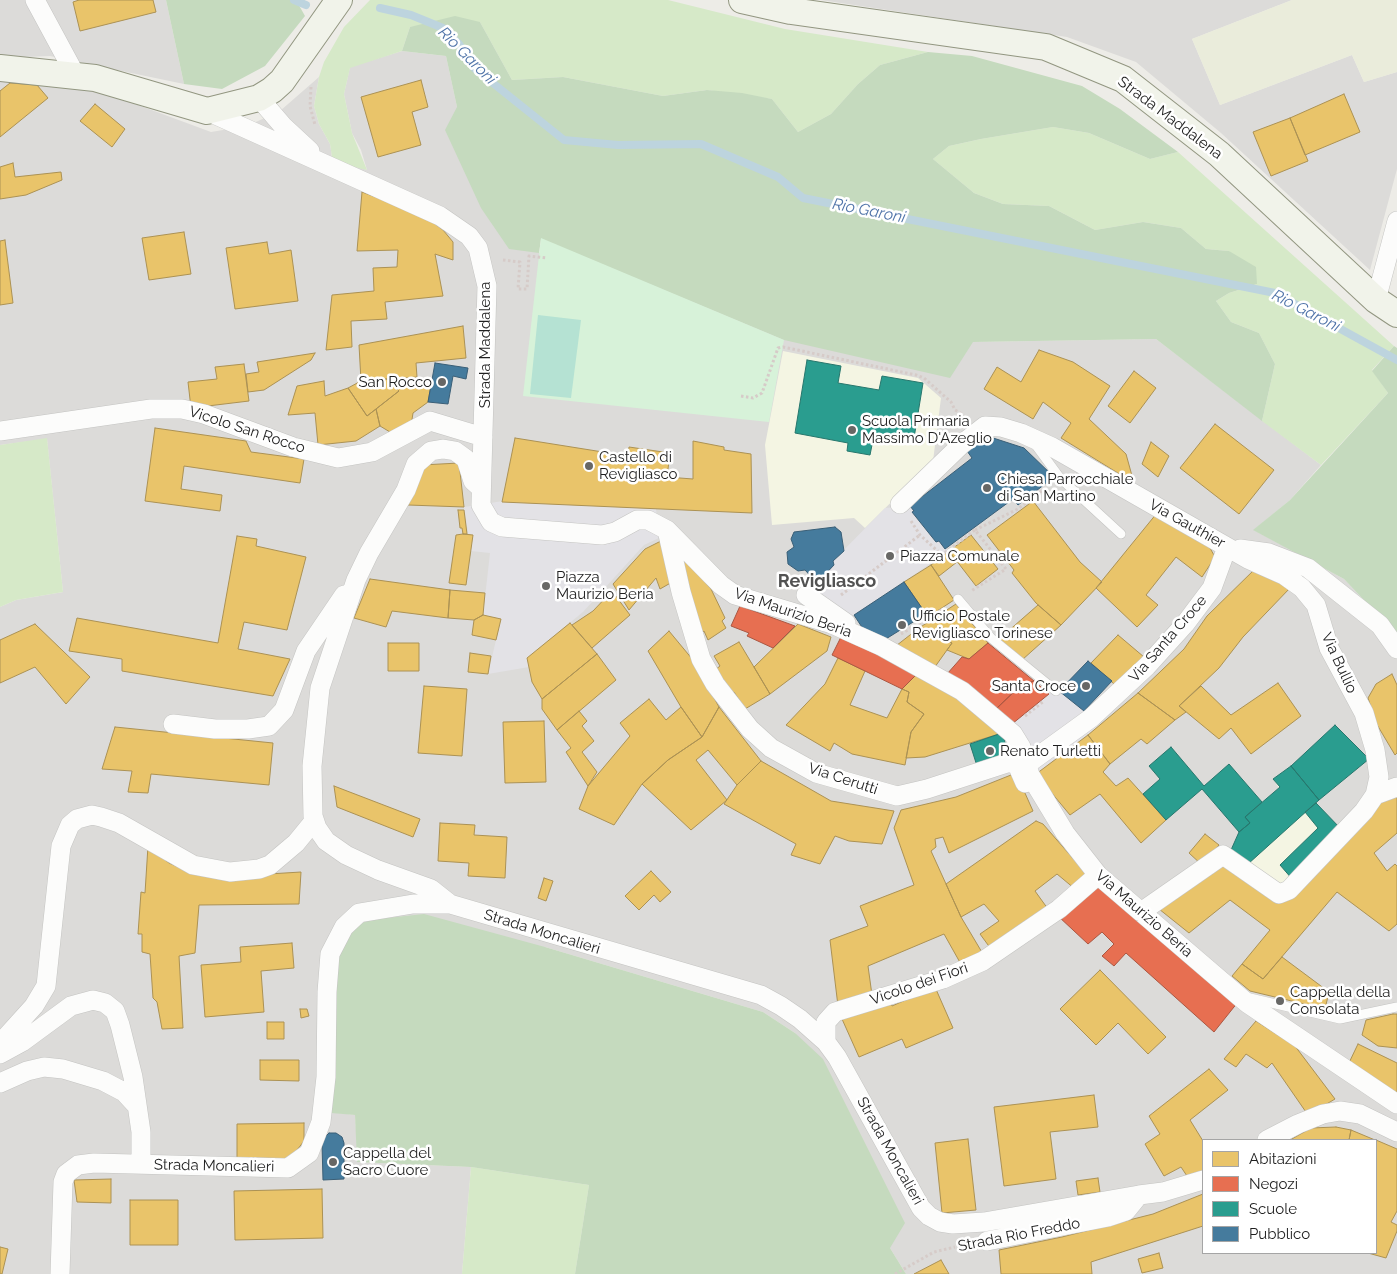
<!DOCTYPE html>
<html>
<head>
<meta charset="utf-8">
<style>
  body { margin:0 }
  #map { position:relative; width:1397px; height:1274px; overflow:hidden; background:#edece7; font-family:Raleway,sans-serif }
  canvas { display:block }
  .legend { position:absolute; left:1202px; top:1139px; width:175px; height:115px; box-sizing:border-box; background:#fff; border:1px solid #a5a5a5; margin:0; padding:6px 9px; list-style:none; font-size:15px; color:#1f1f1f }
  .legend li { display:flex; align-items:center; gap:10px; height:25px }
  .legend b { width:25px; border:1px solid #a5a5a5 }
</style>
</head>
<body>
<div id="map">
<canvas width="1397" height="1274"></canvas>
<ul class="legend">
<li><b style="height:14px;background:#e9c46a"></b>Abitazioni</li>
<li><b style="height:14px;background:#e76f51"></b>Negozi</li>
<li><b style="height:14px;background:#2a9d8f"></b>Scuole</li>
<li><b style="height:14px;background:#457b9d"></b>Pubblico</li>
</ul>
</div>
<script>
const context = document.querySelector('canvas').getContext('2d');
context.lineJoin = 'round';
function fillPath(path, color) { context.fillStyle = color; context.fill(path, 'evenodd'); }
const shape = rows => new Path2D(rows.map(r => 'M' + r).join(''));
function strokePath(path, color, width, dash) { context.strokeStyle = color; context.lineWidth = width; context.lineCap = dash ? 'butt' : 'round'; context.setLineDash(dash || []); context.stroke(path); }
function label(font, color, halo, rows, align = 'center') {
  context.font = font + ' Raleway,sans-serif'; context.lineWidth = 5; context.setLineDash([]); context.textBaseline = 'middle'; context.strokeStyle = halo; context.fillStyle = color; for (const [text, x, y, turn = 0] of rows) {
    context.save(); context.translate(x, y); context.rotate((+turn || 0) * Math.PI / 180); context.textAlign = isNaN(turn) ? turn : align; if (halo) context.strokeText(text, 0, 0); context.fillText(text, 0, 0); context.restore();
  }
}
fillPath(shape([
  [0,0,166,0,184,84,50,56,0,58],
  [821,0,1292,0,1192,39,1220,105,1352,55,1364,82,1397,72,1397,169,1370,270,1221,133,1136,62,1067,37],
  [402,51,446,56,457,107,539,253,973,342,1156,339,1321,465,1290,500,1254,530,1344,579,1397,635,1397,1274,906,1274,890,1248,795,1033,763,1012,545,947,331,1112,355,1115,358,1162,471,1167,462,1274,0,1274,0,607,16,600,63,592,47,439,0,445,0,80,103,92,211,132,247,126,280,111,319,77,314,106,319,124,330,144,332,157,367,170,361,150,352,133,344,94,350,67],
  [1203,1140,1376,1140,1376,1253,1203,1253]
]), '#dcdbd9');
fillPath(shape([
  [783,351,918,378,941,398,933,461,865,528,854,518,772,525,765,445],
  [1291,766,1319,800,1316,803,1341,829,1285,888,1248,864,1245,817,1279,788,1273,779]
]), '#f4f5e3');
fillPath(shape([
  [1292,0,1397,0,1397,72,1364,82,1352,55,1220,105,1192,39]
]), '#eaecdb');
fillPath(shape([
  [370,0,668,0,785,29,928,52,880,65,858,84,831,114,798,132,772,99,707,90,663,96,563,77,512,80,480,22,410,27,402,51,350,68,344,94,352,133,367,170,350,166,332,157,330,144,319,124,314,106,319,77,324,62,344,27],
  [1053,127,1089,133,1150,159,1178,152,1394,346,1372,370,1388,393,1321,465,1262,421,1275,364,1259,333,1231,322,1216,301,1229,293,1257,284,1229,251,1206,249,1181,228,1143,222,1095,230,1049,206,1003,204,974,193,933,159,949,146,981,139],
  [47,438,63,592,16,600,0,607,0,445],
  [471,1167,589,1185,575,1274,462,1274]
]), '#d6e9c8');
fillPath(shape([
  [166,0,296,0,305,16,265,66,222,89,184,84],
  [455,16,480,22,512,80,563,77,663,96,707,90,742,93,772,99,798,132,831,114,858,84,880,65,928,52,972,56,1082,86,1120,109,1178,152,1150,159,1089,133,1053,127,981,139,949,146,933,159,974,193,1003,204,1049,206,1095,230,1143,222,1181,228,1206,249,1229,251,1256,267,1257,284,1229,293,1216,301,1231,322,1259,333,1275,364,1262,421,1156,339,973,342,950,378,784,340,541,239,539,253,509,249,481,208,445,130,457,107,446,56,402,51,410,27],
  [1394,346,1397,348,1397,635,1344,579,1253,530,1290,500,1388,393,1372,371],
  [424,914,545,947,763,1012,795,1033,823,1059,905,1223,890,1248,906,1274,575,1274,589,1185,471,1167,357,1162,355,1115,331,1113,338,957,354,928,368,920]
]), '#c5dabe');
fillPath(shape([
  [541,238,784,340,769,422,523,396]
]), '#d7f2d9');
fillPath(shape([
  [538,315,581,320,571,398,530,394]
]), '#b5e2d3');
fillPath(shape([
  [503,501,656,509,659,538,644,545,583,612,527,658,529,667,488,674,496,640,483,615,490,553,471,551,464,507],
  [910,506,914,511,912,513,936,542,939,541,949,551,854,615,845,615,809,591,834,565,833,561,885,508],
  [1056,687,1100,725,1036,774,1012,724]
]), '#e3e2e6');
const homes = shape([
  [79,0,153,0,156,12,80,31,73,2,79,0],
  [421,80,428,107,412,112,421,145,378,157,361,97,421,80],
  [10,83,37,85,48,98,0,137,0,91,10,83],
  [1344,94,1360,132,1305,155,1290,118,1344,94],
  [95,104,125,129,112,147,80,121,95,104],
  [1290,118,1308,161,1271,176,1253,132,1290,118],
  [13,163,15,177,61,172,62,180,26,195,0,199,0,167,13,163],
  [362,192,422,214,443,230,453,242,453,260,435,254,443,296,385,302,387,319,351,321,352,347,326,350,332,295,374,291,373,268,397,267,398,250,357,251,362,192],
  [184,232,191,274,149,280,142,238,184,232],
  [5,240,13,303,0,305,0,241,5,240],
  [267,242,269,254,291,250,298,301,235,309,226,248,267,242],
  [463,326,466,358,416,363,417,377,361,381,359,345,463,326],
  [1039,350,1073,362,1110,386,1089,419,1126,454,1134,483,1061,438,1071,423,1043,402,1033,419,984,389,997,367,1021,382,1039,350],
  [315,353,311,360,264,390,248,392,246,374,259,372,257,362,315,353],
  [244,364,249,401,191,408,188,382,217,379,215,367,244,364],
  [1134,371,1156,388,1130,423,1108,406,1134,371],
  [387,379,399,391,367,416,348,388,361,381,387,379],
  [324,381,325,396,348,388,367,416,376,409,380,426,356,441,318,445,315,413,288,415,297,386,324,381],
  [431,385,428,402,413,413,411,426,395,435,380,426,376,409,399,391,394,386,431,385],
  [1215,424,1274,470,1239,514,1180,468,1215,424],
  [155,428,246,441,251,452,304,459,300,483,184,466,181,489,222,495,220,511,145,501,155,428],
  [515,438,628,456,629,447,670,453,667,477,693,479,693,441,724,447,724,450,751,454,752,513,502,502,515,438],
  [1151,442,1169,456,1158,477,1142,464,1151,442],
  [459,463,464,507,408,505,422,465,459,463],
  [1033,501,1080,562,1102,582,1061,625,1036,603,1012,573,1014,570,987,535,1033,501],
  [458,510,464,510,467,534,463,534,462,528,460,528,458,510],
  [1157,513,1210,548,1215,557,1202,577,1176,557,1146,595,1158,605,1137,627,1096,588,1157,513],
  [463,534,473,535,466,585,449,583,456,535,463,534],
  [971,535,998,569,976,586,949,551,971,535],
  [237,536,257,539,256,546,306,557,287,630,244,622,238,649,290,659,273,696,122,671,122,659,69,651,77,618,218,643,237,536],
  [663,540,674,581,660,589,656,578,629,610,613,584,645,549,663,540],
  [949,551,957,562,939,576,931,565,949,551],
  [681,554,711,589,725,618,722,621,726,628,708,640,704,631,700,634,681,554],
  [931,565,954,600,928,617,904,582,931,565],
  [1255,569,1290,588,1243,637,1219,668,1179,706,1186,712,1175,720,1138,693,1184,649,1207,616,1255,569],
  [370,579,450,590,448,618,392,611,386,627,354,618,370,579],
  [450,590,485,593,483,615,474,620,448,618,450,590],
  [612,591,630,615,592,648,572,625,593,611,612,591],
  [956,604,988,643,969,659,947,650,952,643,919,628,956,604],
  [1038,605,1061,625,1022,660,998,640,1038,605],
  [483,615,501,619,496,640,472,635,474,620,483,615],
  [570,623,597,654,542,699,532,682,527,658,570,623],
  [35,624,90,677,66,704,35,667,0,683,0,640,35,624],
  [798,624,831,637,827,651,770,694,754,667,798,624],
  [919,628,952,643,932,671,892,649,919,628],
  [669,631,693,660,719,707,702,737,681,707,648,651,669,631],
  [1118,635,1144,657,1114,684,1091,663,1118,635],
  [739,642,770,694,745,709,734,692,730,694,715,670,720,666,714,656,739,642],
  [388,643,419,643,419,671,388,671,388,643],
  [470,653,491,656,488,674,468,672,470,653],
  [597,654,616,680,557,730,542,709,542,699,597,654],
  [838,658,865,671,850,705,887,718,902,689,909,692,907,702,924,714,911,732,905,765,852,754,834,743,830,751,786,725,825,684,838,658],
  [1392,674,1397,685,1397,753,1395,755,1376,723,1368,698,1376,684,1392,674],
  [916,675,979,710,1002,733,925,757,906,758,911,732,924,714,907,702,909,692,902,689,916,675],
  [1278,683,1301,716,1251,754,1231,728,1219,739,1179,706,1201,686,1231,715,1278,683],
  [424,686,467,689,462,756,418,753,424,686],
  [1138,693,1175,720,1147,744,1141,739,1110,764,1088,735,1138,693],
  [649,699,666,720,681,707,702,737,668,760,642,784,614,825,579,809,588,786,630,736,620,723,649,699],
  [719,707,761,761,737,785,708,750,696,760,727,800,691,830,642,784,668,760,702,737,719,707],
  [579,711,587,721,582,726,594,741,582,752,597,772,588,786,566,752,571,748,557,730,579,711],
  [544,721,546,782,505,783,503,722,544,721],
  [115,727,273,743,269,785,151,774,148,793,128,792,132,771,102,769,115,727],
  [1088,735,1110,764,1103,772,1116,786,1128,778,1166,820,1141,843,1100,794,1070,815,1036,774,1088,735],
  [761,761,831,801,894,811,882,844,849,841,835,836,820,864,791,855,796,844,724,804,737,785,761,761],
  [1016,773,1033,811,949,853,943,837,935,839,936,847,931,851,961,917,983,954,962,966,944,934,868,966,872,995,838,1006,830,940,868,926,860,906,914,885,894,828,901,810,956,797,1016,773],
  [334,786,420,819,413,837,337,807,334,786],
  [1397,796,1397,833,1374,853,1387,871,1395,864,1397,866,1397,924,1389,931,1337,892,1263,979,1242,964,1270,930,1230,900,1189,933,1159,909,1221,866,1232,868,1281,900,1350,830,1381,802,1397,796],
  [1036,821,1043,824,1090,878,1075,889,1057,874,1035,891,1048,909,991,949,980,934,999,921,984,904,961,917,946,884,1036,821],
  [440,823,475,825,474,835,507,837,505,878,468,876,469,863,438,861,440,823],
  [1205,834,1219,845,1202,865,1189,853,1205,834],
  [148,846,169,863,197,875,220,877,301,872,299,904,199,905,195,953,179,956,183,1028,162,1029,157,1002,153,998,150,954,142,952,142,934,138,934,141,892,145,893,148,846],
  [651,871,671,892,660,902,654,895,639,910,625,896,651,871],
  [544,878,553,881,546,901,538,898,544,878],
  [292,943,294,968,261,971,264,1012,205,1017,201,965,241,962,240,947,292,943],
  [1282,957,1329,992,1325,1009,1250,991,1232,976,1242,964,1263,979,1282,957],
  [1100,970,1166,1037,1148,1054,1118,1023,1096,1045,1060,1009,1100,970],
  [935,987,953,1028,906,1048,902,1039,859,1057,842,1019,889,999,892,1006,935,987],
  [300,1009,307,1009,309,1016,301,1018,300,1009],
  [1393,1014,1397,1014,1397,1048,1378,1046,1362,1035,1366,1020,1393,1014],
  [1256,1021,1295,1046,1335,1099,1308,1115,1272,1063,1267,1068,1246,1054,1236,1067,1224,1059,1256,1021],
  [267,1022,284,1022,284,1039,267,1039,267,1022],
  [1358,1044,1397,1063,1397,1095,1347,1067,1358,1044],
  [260,1060,299,1060,299,1081,260,1080,260,1060],
  [1209,1069,1228,1090,1190,1120,1203,1141,1203,1172,1189,1179,1181,1167,1164,1176,1145,1144,1160,1134,1149,1116,1209,1069],
  [1094,1095,1098,1127,1050,1132,1056,1179,1004,1186,994,1107,1094,1095],
  [304,1123,304,1141,290,1159,237,1160,237,1124,304,1123],
  [1336,1127,1351,1130,1349,1140,1290,1140,1311,1128,1336,1127],
  [1351,1130,1375,1140,1349,1140,1351,1130],
  [968,1139,976,1210,942,1213,935,1143,968,1139],
  [1376,1140,1397,1149,1397,1211,1391,1222,1397,1225,1397,1231,1386,1258,1368,1253,1376,1253,1376,1140],
  [1098,1178,1100,1192,1078,1195,1076,1181,1098,1178],
  [111,1179,111,1203,77,1202,74,1180,111,1179],
  [322,1189,323,1238,235,1240,234,1191,322,1189],
  [1203,1194,1203,1226,1091,1262,1092,1274,1001,1274,999,1250,1062,1237,1153,1214,1203,1194],
  [130,1200,178,1200,178,1245,130,1245,130,1200],
  [0,1247,8,1249,2,1274,0,1274,0,1247],
  [1159,1253,1163,1268,1142,1273,1138,1259,1159,1253],
  [941,1260,949,1274,914,1274,941,1260]
]);
fillPath(homes, '#e9c46a');
strokePath(homes, '#ac9254', 1);
const shops = shape([
  [740,606,795,626,773,648,747,636,749,633,731,626,740,606],
  [841,637,866,648,916,675,902,689,865,671,832,655,841,637],
  [988,643,1034,681,1020,686,996,709,947,674,962,657,969,659,988,643],
  [1034,681,1049,694,1012,724,996,709,1020,686,1034,681],
  [1099,883,1238,1002,1214,1032,1126,953,1114,966,1102,956,1114,944,1102,932,1088,944,1058,916,1099,883]
]);
fillPath(shops, '#e76f51');
strokePath(shops, '#ab5742', 1);
const schools = shape([
  [807,360,841,366,838,383,879,390,882,376,923,383,914,438,901,436,900,444,873,440,870,455,847,451,848,443,795,433,807,360],
  [1335,725,1369,759,1319,800,1291,766,1335,725],
  [1002,733,1010,758,978,769,970,744,1002,733],
  [1171,747,1204,786,1229,764,1262,802,1245,817,1250,823,1239,832,1202,789,1166,820,1143,794,1160,779,1149,766,1171,747],
  [1291,766,1319,800,1248,864,1231,850,1239,832,1250,823,1245,817,1280,787,1273,779,1291,766],
  [1316,803,1341,829,1293,880,1280,865,1318,828,1305,812,1316,803]
]);
fillPath(schools, '#2a9d8f');
strokePath(schools, '#27776d', 1);
const public = shape([
  [435,363,468,368,466,379,453,376,448,404,428,402,435,363],
  [987,436,1024,448,1054,477,1018,505,1013,499,945,549,939,541,936,542,912,512,914,511,910,506,972,458,967,451,987,436],
  [835,527,841,532,844,551,833,561,834,565,817,583,805,570,798,571,788,564,787,552,794,547,791,539,794,532,835,527],
  [904,582,926,614,881,642,869,638,854,615,904,582],
  [1088,661,1112,681,1084,711,1059,691,1088,661],
  [329,1133,336,1133,342,1137,344,1143,344,1179,323,1180,322,1144,325,1137,329,1133]
]);
fillPath(public, '#457b9d');
strokePath(public, '#3a5f77', 1);
strokePath(shape([
  [294,0,306,5],
  [380,8,411,15,443,28,459,44,474,68,564,140,618,145,701,144,778,177,803,198,1275,293,1397,360]
]), '#bdd4de', 8);
const lane = shape([
  [1035,444,1060,478,1121,534],
  [958,599,991,638,1056,691],
  [1250,998,1340,1019,1397,1007]
]);
const street = shape([
  [35,0,76,76],
  [259,98,283,126,310,151],
  [207,111,440,216,469,236,478,248,487,286,481,505,491,522,502,527,602,535,615,532,637,520,648,520,667,530,721,585,735,595,832,624,881,646,962,691,1013,734,1021,747,1030,775,1065,833,1098,875,1247,1003,1397,1104],
  [1376,300,1397,221],
  [0,431,151,409,182,409,204,414,293,447,338,458,372,452,430,421,483,437],
  [900,504,962,444,985,426,1001,427,1021,433,1052,447,1248,559,1284,575,1302,588,1316,605,1329,648,1364,713,1375,750,1379,777,1375,795,1364,811,1306,872,1289,890,1279,894,1223,855,1141,912],
  [667,530,681,592,701,659,715,684,750,729,771,748,816,773,897,796,927,789,1007,763,1014,763,1018,767,1025,783],
  [1240,549,1269,553,1308,568,1380,625,1397,649],
  [806,595,846,623],
  [173,724,215,729,248,729,269,726,284,710,306,651,344,595],
  [1026,765,1091,718,1147,666,1185,624,1212,588,1227,547],
  [1375,795,1397,787],
  [450,904,431,889,378,870,346,855,326,841,317,828,313,816,312,766,320,688,356,580,369,553,406,490,416,464,431,451,443,449,455,451,466,459,473,481,481,488],
  [826,1042,826,1022,835,1012,943,979,983,961,1059,909,1098,875],
  [0,1051,6,1037,34,1006,46,986,61,846,70,825,77,819,92,815,101,817,119,823,193,865,230,872,259,869,270,865,296,843,314,821],
  [0,1054,22,1042,71,1006,93,1000,105,1003,115,1011,120,1025,133,1077,141,1132,141,1164],
  [0,1083,27,1071,44,1067,63,1069,103,1081,124,1092,136,1105],
  [1267,1140,1298,1124,1323,1114,1340,1111,1360,1114,1397,1132],
  [987,1241,1108,1217,1126,1211,1139,1195],
  [60,1274,63,1182,66,1174,78,1165,94,1163,288,1168,309,1153,321,1122,326,1077,327,992,330,954,344,927,359,913,413,904,450,904,761,995,781,1006,800,1019,826,1042,837,1057,921,1208,929,1216,940,1222,953,1224,984,1222,1139,1195,1163,1192,1203,1180]
]);
const secondary = shape([
  [742,0,791,11,1046,47,1123,79,1219,154,1376,300,1397,314],
  [0,68,95,78,207,111,259,98,272,90,282,81,339,0]
]);
strokePath(lane, '#c4c4c2', 10);
strokePath(street, '#c4c4c2', 20);
strokePath(secondary, '#929680', 28);
strokePath(shape([
  [311,87,310,106,315,125],
  [503,260,520,262,518,289,527,289,529,256,547,258],
  [741,396,753,398,762,393,778,348,783,347,916,375,924,378,951,402,955,410,964,415],
  [911,521,920,535,942,555,975,530,1006,569,971,591],
  [975,530,1018,509,1047,487],
  [841,595,920,535],
  [901,634,945,608],
  [1025,716,1044,701],
  [895,1274,934,1252,955,1247]
]), '#d6cbc8', 3, [2.5, 2.5]);
strokePath(lane, '#fcfcfb', 9);
strokePath(street, '#fcfcfb', 19);
strokePath(secondary, '#f1f3ea', 26);
for (const [x, y, r, color] of [
  [442,382,5,"#676765"],
  [852,430,5,"#676765"],
  [589,466,5,"#676765"],
  [987,488,5,"#676765"],
  [890,556,5,"#676765"],
  [546,586,5,"#676765"],
  [902,625,5,"#676765"],
  [1086,686,5,"#676765"],
  [990,751,5,"#676765"],
  [1280,1001,5,"#676765"],
  [333,1162,5,"#676765"]
]) { const dot = new Path2D(); dot.arc(x, y, r, 0, 2 * Math.PI); context.fillStyle = color; context.fill(dot); strokePath(dot, '#fff', 2); }
label('15px', '#1f1f1f', '#fff', [
  ["Strada Maddalena",1170,118,37],
  ["Strada Maddalena",485,345,-90],
  ["Vicolo San Rocco",247,430,18],
  ["Via Gauthier",1187,524,29],
  ["Via Maurizio Beria",793,613,19],
  ["Via Santa Croce",1168,639,-49],
  ["Via Bullio",1339,663,65],
  ["Via Cerutti",843,779,18],
  ["Via Maurizio Beria",1144,914,41],
  ["Strada Moncalieri",542,932,17],
  ["Vicolo dei Fiori",919,984,-19],
  ["Strada Moncalieri",890,1151,61],
  ["Strada Moncalieri",214,1166,1],
  ["Strada Rio Freddo",1019,1235,-11]
]);
label('15px', '#1f1f1f', '#fff', [
  ["San Rocco",432,382,"right"],
  ["Scuola Primaria",862,421],
  ["Massimo D'Azeglio",862,438],
  ["Castello di",599,457],
  ["Revigliasco",599,474],
  ["Chiesa Parrocchiale",997,479],
  ["di San Martino",997,496],
  ["Piazza Comunale",900,556],
  ["Piazza",556,577],
  ["Maurizio Beria",556,594],
  ["Ufficio Postale",912,616],
  ["Revigliasco Torinese",912,633],
  ["Santa Croce",1076,686,"right"],
  ["Renato Turletti",1000,751],
  ["Cappella della",1290,992],
  ["Consolata",1290,1009],
  ["Cappella del",343,1153],
  ["Sacro Cuore",343,1170]
], 'left');
label('italic 16px', '#5074a9', '#fff', [
  ["Rio Garoni",467,56,45],
  ["Rio Garoni",869,211,11],
  ["Rio Garoni",1306,311,27]
]);
label('bold 18px', '#525252', '#fff', [
  ["Revigliasco",827,582]
]);
</script>
</body>
</html>
